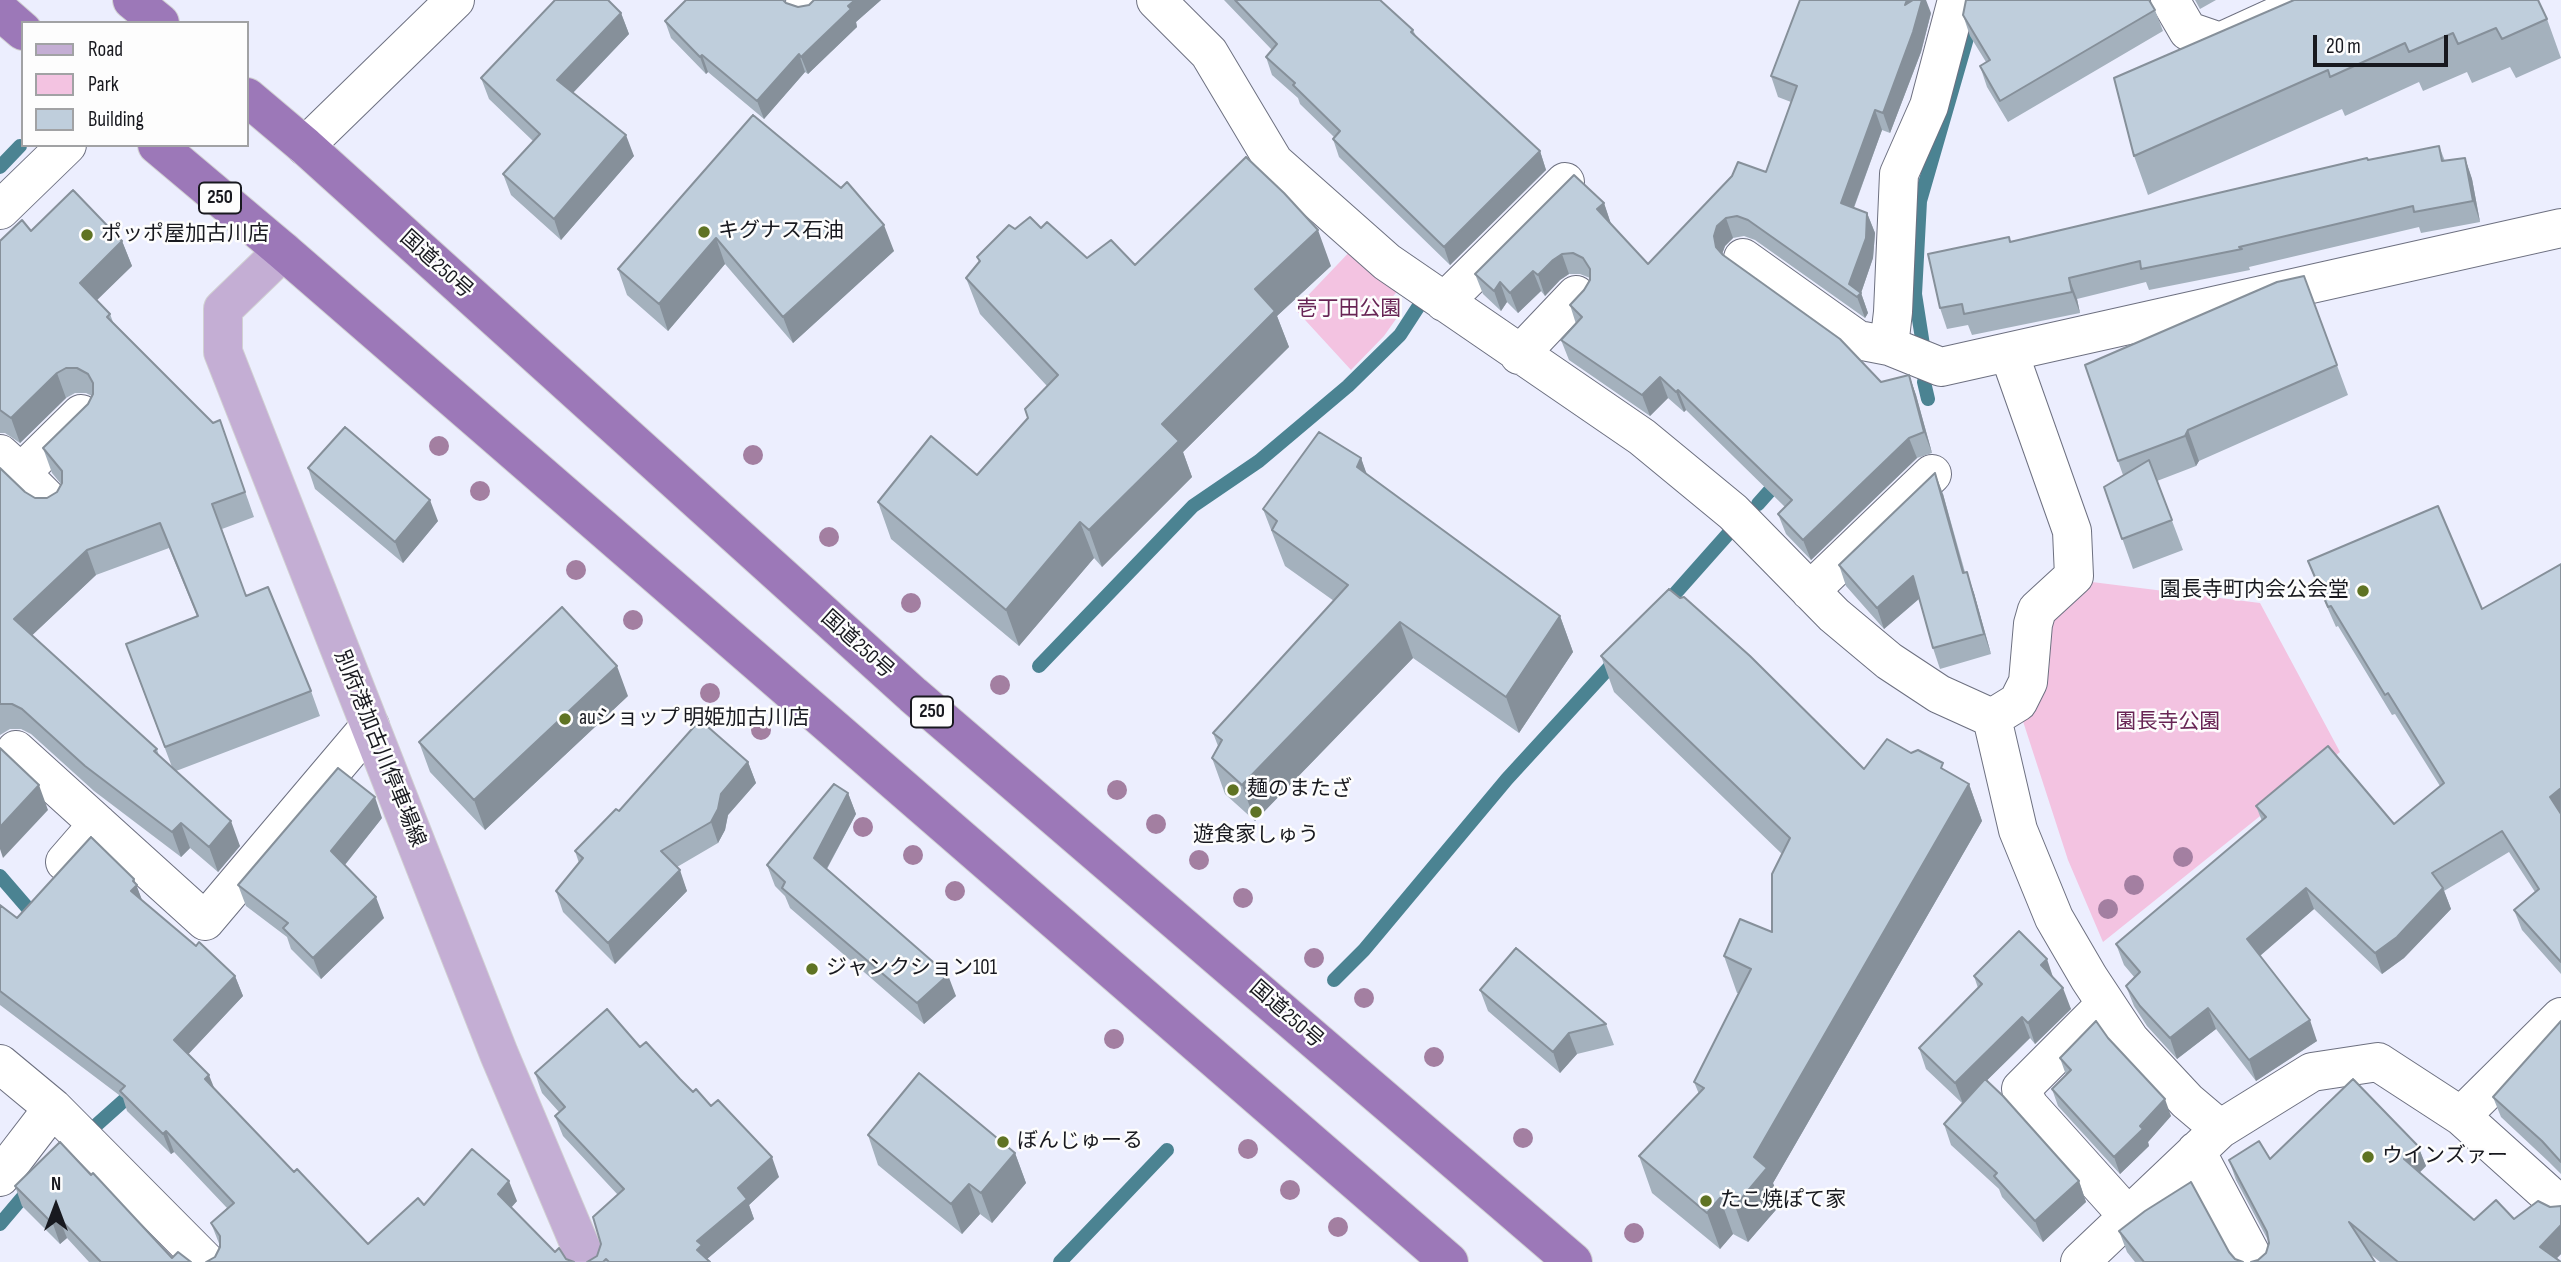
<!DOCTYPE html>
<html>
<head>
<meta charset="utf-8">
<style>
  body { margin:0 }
  #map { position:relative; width:2561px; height:1262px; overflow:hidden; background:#eceefe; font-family:"Sofia Sans Condensed",sans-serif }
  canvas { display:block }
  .legend { position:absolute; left:21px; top:21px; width:228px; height:126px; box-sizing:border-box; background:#fdfdfd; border:2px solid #a1a2a4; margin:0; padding:9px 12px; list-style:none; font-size:21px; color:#18191f }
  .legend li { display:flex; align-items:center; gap:14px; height:35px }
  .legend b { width:35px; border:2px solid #a1a2a4 }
  .north { position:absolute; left:21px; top:1171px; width:70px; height:70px; -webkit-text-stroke:5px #fdfdfd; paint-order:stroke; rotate:0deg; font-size:19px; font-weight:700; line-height:28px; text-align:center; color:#18191f }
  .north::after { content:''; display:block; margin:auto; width:24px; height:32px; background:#18191f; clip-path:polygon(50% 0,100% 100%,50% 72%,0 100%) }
  .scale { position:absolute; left:2313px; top:35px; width:135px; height:32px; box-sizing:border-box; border:4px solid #18191f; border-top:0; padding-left:9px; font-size:21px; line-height:24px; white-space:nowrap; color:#18191f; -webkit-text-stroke:5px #fdfdfd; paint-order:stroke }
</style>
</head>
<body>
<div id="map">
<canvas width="2561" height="1262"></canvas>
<ul class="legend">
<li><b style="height:9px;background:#c4aed4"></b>Road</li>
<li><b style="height:19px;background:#f3c3e1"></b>Park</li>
<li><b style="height:19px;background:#bfcedc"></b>Building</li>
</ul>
<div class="north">N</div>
<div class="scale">20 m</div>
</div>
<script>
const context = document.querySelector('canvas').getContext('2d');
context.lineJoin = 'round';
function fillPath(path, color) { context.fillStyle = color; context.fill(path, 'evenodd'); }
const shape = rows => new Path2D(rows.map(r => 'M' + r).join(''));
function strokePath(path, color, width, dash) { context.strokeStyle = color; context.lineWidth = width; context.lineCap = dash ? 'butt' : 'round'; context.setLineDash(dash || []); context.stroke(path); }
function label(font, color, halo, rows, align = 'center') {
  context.font = font + ' "Sofia Sans Condensed","Noto Sans JP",sans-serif'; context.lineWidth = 5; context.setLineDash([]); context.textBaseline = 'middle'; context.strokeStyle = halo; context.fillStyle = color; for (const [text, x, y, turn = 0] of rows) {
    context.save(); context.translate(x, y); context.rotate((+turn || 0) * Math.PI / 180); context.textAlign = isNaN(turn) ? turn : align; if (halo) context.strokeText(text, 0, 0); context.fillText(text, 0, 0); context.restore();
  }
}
fillPath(shape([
  [1357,244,1402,286,1388,302,1401,312,1384,336,1351,370,1295,309],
  [2092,582,2260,603,2340,752,2103,942,2068,860,2020,712,2036,695,2049,670,2050,618]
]), '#f3c3e1');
strokePath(shape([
  [0,167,20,146],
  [1923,345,1915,294,1920,201,1978,0],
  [1924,382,1928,399],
  [1758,504,1782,477],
  [1664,606,1728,534],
  [1039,666,1193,506,1259,461,1348,386,1400,335,1424,298],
  [0,876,38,920],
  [1334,980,1364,950,1507,779,1618,658],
  [83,1137,130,1095,133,1087],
  [0,1224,33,1185],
  [1060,1262,1167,1150]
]), '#4b8392', 14);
const minor = shape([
  [1156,0,1209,53,1274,162,1387,262,1642,437,1733,512,1834,615,1889,661,1939,694,1992,718,2018,830,2054,918,2089,978,2130,1040,2187,1101,2220,1129],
  [2170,0,2188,31,2220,42,2312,0],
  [805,3,807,0],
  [305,146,455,0],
  [0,210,67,145],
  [1743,258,1858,340,1889,346,1941,367,2561,228],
  [1444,302,1565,182],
  [1889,346,1893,312,1899,174,1929,106,1957,0],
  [1519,355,1576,295],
  [0,454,21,473,81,414],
  [21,473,50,502],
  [1810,591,1932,474],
  [1992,718,2018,702,2028,682,2033,624,2037,610,2074,576,2072,531,2009,353],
  [16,750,205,921,370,726],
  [65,862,98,824],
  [2106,1004,2021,1089,2029,1106,2127,1215],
  [0,1064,53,1108,206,1262],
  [2461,1116,2561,1017],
  [2196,1151,2255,1262],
  [0,1177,53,1108],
  [2080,1262,2220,1129,2312,1072,2378,1062,2461,1116,2561,1206]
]);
const major = shape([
  [283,251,223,309,223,352,499,1054,587,1262]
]);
const highway = shape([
  [132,0,160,23],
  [0,11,23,31],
  [247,97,305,146,913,695,1573,1262],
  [157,145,283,251,1449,1262]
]);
strokePath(minor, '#6d7080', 40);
strokePath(major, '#d1d1d2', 40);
strokePath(highway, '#d1d1d2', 40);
strokePath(minor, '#fff', 38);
strokePath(major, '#c4aed4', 38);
strokePath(highway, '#9c78b8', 38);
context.fillStyle = '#a37fa1';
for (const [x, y] of [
  [439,446],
  [753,455],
  [480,491],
  [829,537],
  [576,570],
  [911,603],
  [633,620],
  [1000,685],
  [710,693],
  [761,730],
  [1117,790],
  [1156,824],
  [863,827],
  [913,855],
  [2183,857],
  [1199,860],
  [2134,885],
  [955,891],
  [1243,898],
  [2108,909],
  [1314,958],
  [1364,998],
  [1114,1039],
  [1434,1057],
  [1523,1138],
  [1248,1149],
  [1290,1190],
  [1338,1227],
  [1634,1233]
]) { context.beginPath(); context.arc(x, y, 10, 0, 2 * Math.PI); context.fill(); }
fillPath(shape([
  [686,0,784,0,786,3,798,7,809,5,814,0,881,0,856,22,857,27,808,74,805,72,764,119,708,72,706,74,671,38,665,21],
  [1224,0,1380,0,1413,30,1416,36,1540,151,1546,170,1450,265,1339,157,1333,139,1334,137,1300,104,1298,98,1272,75,1266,57,1272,50],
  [2195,0,2216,0,2200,9],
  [2294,0,2547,19,2561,58,2516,78,2510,67,2472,83,2467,72,2423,91,2419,82,2345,116,2342,109,2148,195,2134,156],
  [2155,10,2163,31,2008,122,1987,87,1980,66,1986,62,1970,36,1963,15],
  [621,13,629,34,573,93,634,156,561,240,511,195,503,174,533,141,489,99,481,78],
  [1931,13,1921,52,1890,133,1882,130,1854,208,1867,213,1875,233,1873,258,1861,293,1868,313,1865,318,1755,240,1744,236,1733,238,1725,246,1722,254,1881,382,1909,375,1916,395,1932,453,1917,458,1811,560,1786,534,1778,514,1785,507,1686,410,1684,412,1668,398,1650,416,1569,360,1561,340,1576,324,1570,305,1584,290,1590,278,1580,274,1569,274,1560,280,1545,296,1541,291,1518,313,1507,302,1501,311,1483,294,1475,274,1604,203,1611,224,1648,264,1766,172,1791,102,1778,97,1771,76],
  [753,115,894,251,793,343,725,264,668,331,627,295,618,269],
  [2439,146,2445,161,2465,158,2472,179,2480,222,2421,233,2419,227,2249,267,2250,270,2149,290,2146,282,2077,299,2080,313,1972,335,1968,325,1947,329,1940,308,2011,242,2368,160],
  [1041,228,1087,258,1135,265,1331,266,1277,316,1289,347,1183,452,1192,477,1102,567,1094,558,1019,646,891,539,878,502,977,475,1028,418,1047,386,980,314,966,278,979,262,977,257,1015,229],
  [31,231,122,241,132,266,96,300,110,314,113,322,213,423,220,420,254,517,222,529,246,596,311,691,320,716,176,771,240,846,218,872,190,848,181,857,94,791,31,734,21,729,10,729,0,735,0,468,25,492,35,498,47,498,57,492,61,484,52,473,43,448,88,404,92,396,86,393,75,393,66,398,20,443,5,433,0,433,0,241],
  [169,548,197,616,135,669,172,767,159,756,157,749,32,635,96,575],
  [2304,276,2348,395,2199,461,2196,466,2157,481,2183,550,2133,569,2104,487,2123,475,2118,461],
  [1361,458,1366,474,1560,616,1573,652,1519,733,1413,658,1255,821,1225,794,1212,758,1218,746,1213,733,1334,601,1285,566,1263,509],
  [308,468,438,521,403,563,315,489],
  [1943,494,1965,572,1974,593,1991,654,1940,669,1933,648,1919,599,1884,629,1846,586,1839,565],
  [2308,561,2482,609,2561,564,2561,974,2522,930,2514,910,2535,892,2509,852,2444,891,2451,909,2404,958,2382,974,2314,909,2260,956,2317,1041,2256,1081,2216,1029,2177,1059,2147,1026,2134,1006,2126,986,2135,978,2124,965,2116,944,2262,821,2256,806,2394,824,2440,786,2395,714,2392,715,2338,626,2336,627,2316,582],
  [1601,656,1864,769,1946,771,1969,784,1982,821,1773,1183,1781,1204,1748,1242,1733,1234,1720,1249,1652,1193,1639,1156,1699,1094,1694,1082,1739,993,1737,993,1724,956,1772,932,1782,854,1614,692],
  [628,696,485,830,430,772,419,742],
  [748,762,756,783,728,815,725,830,718,843,677,867,687,891,615,964,563,912,556,891,579,863,575,851,619,811],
  [848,793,856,814,827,869,956,996,924,1024,790,908,785,896,775,886,767,865],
  [382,818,345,865,384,918,321,979,291,949,287,937,246,906,238,885],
  [134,879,142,901,196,946,235,976,243,996,188,1054,215,1090,294,1172,368,1244,424,1205,517,1201,511,1208,555,1252,566,1259,215,1257,220,1246,211,1223,227,1208,174,1152,171,1154,127,1111,123,1098,0,1005,0,905,17,918],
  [1974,976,2053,978,2071,1009,2035,1044,2030,1038,1986,1081,2079,1181,2086,1202,2043,1242,2002,1197,1999,1189,1951,1145,1944,1124,1962,1103,1926,1069,1919,1048,1978,988],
  [1480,990,1606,1024,1614,1045,1577,1054,1560,1073,1488,1011],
  [2561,1021,2561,1174,2549,1162,2501,1117,2493,1097],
  [2108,1038,2171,1116,2148,1142,2149,1146,2120,1174,2058,1106,2052,1089,2066,1075,2060,1058],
  [640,1047,680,1079,779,1177,749,1205,754,1219,707,1259,710,1262,587,1262,597,1256,618,1195,563,1136,555,1116,559,1112,542,1093,535,1073],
  [868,1135,1015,1153,1026,1183,992,1223,980,1214,962,1234,878,1165],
  [2418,1146,2426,1166,2419,1173,2474,1220,2514,1219,2550,1207,2561,1206,2561,1254,2557,1258,2561,1262,2380,1262,2369,1253,2258,1260,2266,1253,2269,1242,2236,1180,2229,1160,2270,1159],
  [91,1175,172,1258,191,1262,89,1262,67,1238,60,1244,22,1206,15,1186],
  [2119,1231,2229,1252,2235,1259,2243,1262,2135,1262,2127,1252]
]), '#a4b1bd');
fillPath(shape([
  [855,0,881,0,856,22,857,27,808,74,801,57],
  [1907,0,1926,0,1931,13,1921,52,1890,133,1883,113,1905,5],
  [621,13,629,34,565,101,557,80],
  [799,54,805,72,764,119,757,101],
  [702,55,708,72,706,74,700,57],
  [1875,110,1882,130,1848,223,1841,203],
  [626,135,634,156,561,240,554,219],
  [1540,151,1546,170,1450,265,1444,247],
  [2465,158,2472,179,2480,222,2473,201],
  [1604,203,1611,224,1604,230,1597,209],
  [1867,213,1875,233,1873,258,1861,293,1868,313,1865,318,1857,297,1849,284],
  [1726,218,1733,238,1725,246,1721,257,1716,247,1714,236,1717,226],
  [884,225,894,251,793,343,783,317],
  [1318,230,1331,266,1277,316,1289,347,1183,452,1192,477,1102,567,1089,530,1255,289],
  [716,238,725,264,668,331,659,304],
  [122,241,132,266,89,308,80,283],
  [1562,254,1569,274,1560,280,1545,296,1538,275,1553,260],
  [1533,271,1541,291,1518,313,1510,293],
  [2069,278,2077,299,2080,313,2072,292],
  [1500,282,1507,302,1501,311,1494,291],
  [57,373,66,398,20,443,11,418],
  [1909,375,1916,395,1932,453,1924,432],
  [1660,377,1668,398,1650,416,1642,395],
  [1678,390,1686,410,1684,412,1676,392],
  [2188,430,2199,461,2196,466,2185,436],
  [1909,438,1917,458,1811,560,1803,540],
  [1361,458,1374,494,1357,467],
  [1935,473,1943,494,1970,594,1963,573],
  [430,500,438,521,403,563,395,542],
  [1080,522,1094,558,1019,646,1006,610],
  [87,550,96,575,23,644,14,619],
  [1967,572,1974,593,1991,654,1984,634],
  [1913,576,1921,597,1884,629,1877,608],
  [1560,616,1573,652,1519,733,1506,697],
  [1400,622,1413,658,1255,821,1242,785],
  [617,666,628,696,485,830,474,800],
  [748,762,756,783,728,815,725,830,718,843,711,822,721,794],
  [1969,784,1982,821,1773,1183,1781,1204,1748,1242,1735,1206,1754,1157],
  [39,785,48,810,3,858,0,849,0,827],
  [2561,788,2561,815,2550,797],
  [848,793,856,814,821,879,814,858],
  [375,797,382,818,339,872,331,851],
  [231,821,240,846,218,872,209,847],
  [181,823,190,848,181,857,172,832],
  [680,870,687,891,615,964,608,943],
  [134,879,144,905,131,891,133,881],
  [2306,888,2314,909,2255,960,2247,939],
  [2443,888,2451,909,2404,958,2382,974,2375,953],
  [376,897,384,918,321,979,313,958],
  [2047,959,2054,980,2041,965],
  [948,975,956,996,924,1024,917,1003],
  [235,976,243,996,182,1061,174,1040],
  [2063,988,2071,1009,2035,1044,2028,1023],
  [2208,1008,2216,1029,2177,1059,2170,1038],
  [2022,1017,2030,1038,1963,1104,1955,1083],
  [2310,1020,2317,1041,2256,1081,2249,1060],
  [1569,1033,1577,1054,1560,1073,1553,1052],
  [209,1075,217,1095,205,1079],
  [2165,1099,2171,1116,2148,1142,2149,1146,2120,1174,2114,1157],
  [166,1131,174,1152,171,1154,163,1134],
  [2418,1146,2426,1166,2412,1180,2404,1159],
  [1015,1153,1026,1183,992,1223,981,1193],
  [772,1157,779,1177,749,1205,754,1219,707,1259,697,1250,697,1241,738,1188],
  [509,1181,517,1201,505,1214,498,1194],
  [2079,1181,2086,1202,2043,1242,2035,1221],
  [969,1184,980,1214,962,1234,951,1204],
  [1720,1198,1733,1234,1720,1249,1707,1213],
  [59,1218,67,1238,60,1244,53,1224],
  [2561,1225,2561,1254,2553,1262,2540,1247]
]), '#86909a');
const building = shape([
  [555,0,608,0,621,13,557,80,626,135,554,219,503,174,540,134,481,78,555,0],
  [686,0,783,0,786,3,798,7,809,5,814,0,855,0,848,6,851,9,801,57,799,54,757,101,702,55,700,57,665,21,686,0],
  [1235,0,1380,0,1413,30,1411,32,1540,151,1444,247,1333,139,1340,131,1293,85,1295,83,1266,57,1277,44,1235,0],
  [1800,0,1907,0,1905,5,1913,0,1922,0,1913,32,1883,113,1875,110,1841,203,1867,213,1866,238,1849,284,1861,293,1857,297,1748,220,1737,216,1726,218,1717,226,1714,236,1716,247,1723,255,1840,339,1881,382,1909,375,1924,432,1909,438,1803,540,1778,514,1792,500,1678,390,1676,392,1660,377,1642,395,1561,340,1582,317,1570,305,1584,290,1590,280,1590,269,1583,258,1573,253,1562,254,1553,260,1538,275,1533,271,1510,293,1500,282,1494,291,1475,274,1574,175,1604,203,1597,209,1648,264,1732,176,1738,162,1766,172,1797,86,1771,76,1800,0],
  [1966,0,2149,0,2155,10,2000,101,1980,66,1990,60,1963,15,1966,0],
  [2294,0,2538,0,2547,19,2502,39,2496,28,2458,44,2453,33,2409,52,2405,43,2330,77,2328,70,2134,156,2114,78,2294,0],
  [753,115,841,188,847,182,884,225,783,317,716,238,659,304,618,269,753,115],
  [2439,146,2442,161,2465,158,2473,201,2414,212,2413,206,2239,247,2242,249,2141,269,2140,261,2069,278,2072,292,1964,314,1962,304,1940,308,1928,254,2009,237,2010,242,2367,158,2368,160,2439,146],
  [1246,157,1284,193,1318,230,1255,289,1275,311,1162,424,1179,441,1089,530,1080,522,1006,610,878,502,931,436,977,475,1028,418,1025,409,1058,375,966,278,980,261,977,257,1009,225,1015,229,1030,217,1041,228,1047,222,1087,258,1111,240,1135,265,1246,157],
  [73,190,122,241,80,283,110,314,107,317,213,423,220,420,245,492,212,504,246,596,268,587,311,691,165,747,126,644,198,616,160,523,87,550,14,619,157,749,154,751,231,821,209,847,181,823,172,832,85,766,22,709,12,704,0,704,0,468,25,492,35,498,47,498,57,492,62,483,62,471,43,448,88,404,93,394,93,383,88,374,77,368,66,368,57,373,11,418,0,410,0,241,22,220,31,231,73,190],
  [2304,276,2337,365,2188,430,2185,436,2118,461,2085,365,2277,282,2304,276],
  [345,427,430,500,395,542,308,468,345,427],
  [1319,432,1361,458,1357,467,1560,616,1506,697,1400,622,1242,785,1212,758,1222,740,1213,733,1348,585,1272,530,1277,521,1263,509,1319,432],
  [2149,460,2172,520,2122,539,2104,487,2149,460],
  [1935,473,1963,573,1967,572,1984,634,1933,648,1913,576,1877,608,1839,565,1935,473],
  [2438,506,2482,609,2561,564,2561,788,2550,797,2561,814,2561,962,2514,910,2539,889,2502,831,2432,873,2443,888,2397,937,2375,953,2306,888,2247,939,2310,1020,2249,1060,2208,1008,2170,1038,2140,1006,2126,986,2140,972,2116,944,2266,817,2256,806,2328,746,2394,824,2444,783,2388,693,2385,695,2331,606,2328,607,2308,561,2438,506],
  [1669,589,1680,598,1684,597,1750,656,1864,769,1887,739,1911,753,1918,750,1943,763,1941,768,1969,784,1754,1157,1767,1168,1735,1206,1720,1198,1707,1213,1639,1156,1704,1088,1694,1082,1751,969,1724,956,1740,919,1772,932,1772,874,1790,838,1601,656,1669,589],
  [562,607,617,666,474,800,419,742,562,607],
  [700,720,748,762,721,794,718,809,711,822,661,851,680,870,608,943,556,891,583,858,575,851,616,809,619,811,700,720],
  [0,748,39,785,0,827,0,748],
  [338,768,375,797,331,851,376,897,313,958,283,928,288,923,238,885,338,768],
  [834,784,848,793,814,858,948,975,917,1003,782,888,785,882,767,865,834,784],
  [91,837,134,879,133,881,137,885,131,891,196,946,199,942,235,976,174,1040,209,1075,205,1079,294,1172,297,1169,368,1244,418,1198,424,1205,472,1149,509,1181,498,1194,555,1252,559,1248,566,1259,574,1262,206,1262,215,1257,220,1247,220,1236,211,1223,234,1203,166,1131,163,1134,120,1091,125,1086,0,991,0,905,17,918,91,837],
  [2019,931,2047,959,2041,965,2063,988,2028,1023,2022,1017,1955,1083,1919,1048,1982,984,1974,976,2019,931],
  [1516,948,1606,1024,1569,1033,1553,1052,1480,990,1516,948],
  [607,1009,640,1047,646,1042,680,1079,693,1092,696,1089,711,1106,718,1100,772,1157,738,1188,747,1199,697,1241,702,1245,697,1250,710,1262,609,1262,606,1259,603,1262,587,1262,597,1256,601,1244,593,1217,624,1189,555,1116,565,1107,535,1073,607,1009],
  [2096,1021,2108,1038,2165,1099,2140,1126,2143,1129,2114,1157,2052,1089,2071,1070,2060,1058,2096,1021],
  [2561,1021,2561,1162,2542,1141,2493,1097,2561,1021],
  [919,1073,1015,1153,981,1193,969,1184,951,1204,868,1135,919,1073],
  [1985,1079,2003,1096,2079,1181,2035,1221,1994,1176,1997,1173,1944,1124,1985,1079],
  [2353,1079,2418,1146,2404,1159,2474,1220,2496,1200,2514,1219,2538,1201,2550,1207,2561,1206,2561,1225,2540,1247,2561,1262,2398,1262,2349,1222,2375,1262,2251,1262,2258,1260,2266,1253,2269,1243,2267,1232,2229,1160,2259,1141,2270,1159,2353,1079],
  [60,1142,91,1175,93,1173,172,1258,178,1252,191,1262,101,1262,59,1218,53,1224,15,1186,60,1142],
  [2191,1182,2229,1252,2235,1259,2243,1262,2144,1262,2119,1231,2145,1211,2191,1182]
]);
fillPath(building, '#bfcedc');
strokePath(building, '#86909a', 2);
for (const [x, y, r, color] of [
  [704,232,7,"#5f7323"],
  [87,235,7,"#5f7323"],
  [2363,591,7,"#5f7323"],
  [565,719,7,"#5f7323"],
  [1233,790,7,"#5f7323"],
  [1256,812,7,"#5f7323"],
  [812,969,7,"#5f7323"],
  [1003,1142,7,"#5f7323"],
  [2368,1157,7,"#5f7323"],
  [1706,1201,7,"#5f7323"]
]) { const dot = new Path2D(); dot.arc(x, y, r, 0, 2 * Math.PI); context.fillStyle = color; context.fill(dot); strokePath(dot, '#fdfdfd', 2.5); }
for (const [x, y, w] of [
  [220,198,42],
  [932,712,42]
]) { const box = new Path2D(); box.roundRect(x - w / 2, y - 15.5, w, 31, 5); context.fillStyle = '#fdfdfd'; context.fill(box); strokePath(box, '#18191f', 2); }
label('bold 19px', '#18191f', null, [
  ["250",220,198],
  ["250",932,712]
]);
label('21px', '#18191f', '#fdfdfd', [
  ["キグナス石油",718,232],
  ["ポッポ屋加古川店",101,235],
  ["園長寺町内会公会堂",2349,591,"right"],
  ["auショップ 明姫加古川店",579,719],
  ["麺のまたざ",1247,790],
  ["遊食家しゅう",1256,836,"center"],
  ["ジャンクション101",826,969],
  ["ぼんじゅーる",1017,1142],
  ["ウインズァー",2382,1157],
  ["たこ焼ぽて家",1720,1201]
], 'left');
label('21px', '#18191f', '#fdfdfd', [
  ["国道250号",436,265,42],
  ["国道250号",857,645,42],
  ["別府港加古川停車場線",379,749,68],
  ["国道250号",1286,1015,41]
]);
label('21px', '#682555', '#fdfdfd', [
  ["壱丁田公園",1349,310],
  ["園長寺公園",2168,723]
]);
</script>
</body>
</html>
